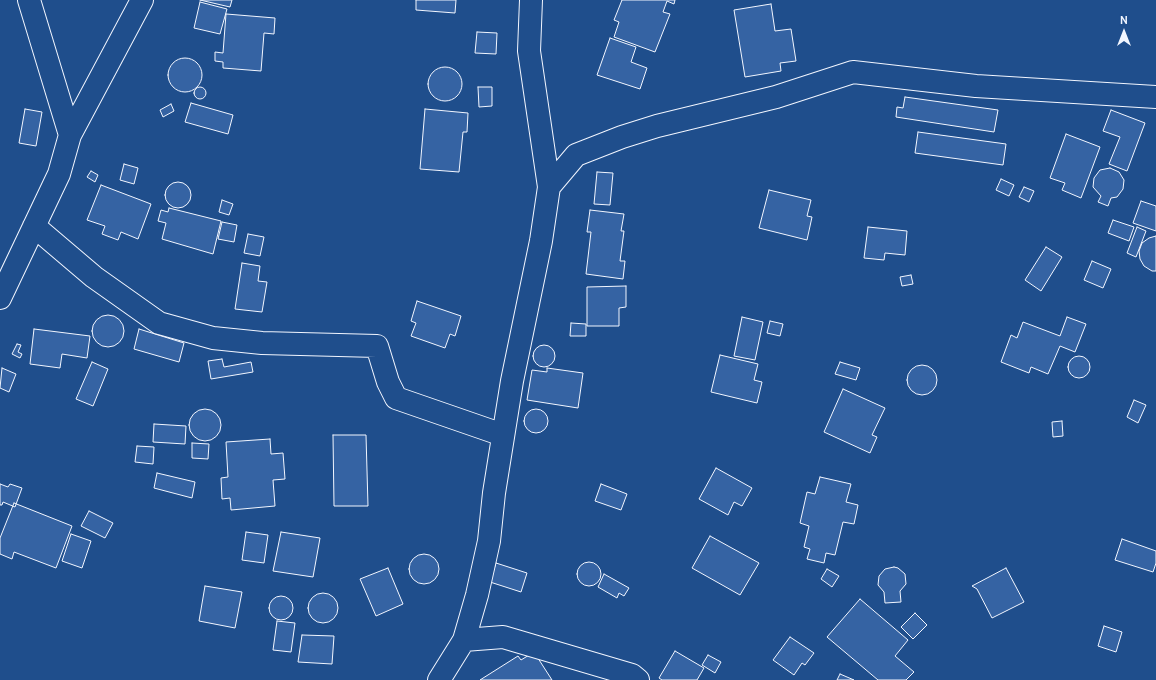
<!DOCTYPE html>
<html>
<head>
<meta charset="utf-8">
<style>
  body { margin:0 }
  #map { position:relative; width:1156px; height:680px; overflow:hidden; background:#1f4e8c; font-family:Cabin,sans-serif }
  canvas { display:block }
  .north { position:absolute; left:1104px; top:12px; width:40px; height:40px; -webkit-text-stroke:3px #1f4e8c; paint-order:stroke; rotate:0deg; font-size:11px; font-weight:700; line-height:16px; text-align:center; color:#f2f6ff }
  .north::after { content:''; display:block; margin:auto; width:14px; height:18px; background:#f2f6ff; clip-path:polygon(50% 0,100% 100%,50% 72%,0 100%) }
</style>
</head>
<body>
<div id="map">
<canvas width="1156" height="680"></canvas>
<div class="north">N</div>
</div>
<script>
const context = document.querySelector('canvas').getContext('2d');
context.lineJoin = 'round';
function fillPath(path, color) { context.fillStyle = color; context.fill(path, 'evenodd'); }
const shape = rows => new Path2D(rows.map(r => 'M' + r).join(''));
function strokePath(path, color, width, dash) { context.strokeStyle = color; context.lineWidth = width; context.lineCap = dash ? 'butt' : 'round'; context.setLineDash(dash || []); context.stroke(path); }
const building = shape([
  [200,0,232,0,230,7,200,0],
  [416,0,456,0,455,13,416,10,416,0],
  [622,0,675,0,674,4,667,1,663,12,670,14,655,52,614,37,619,22,614,20,622,0],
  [200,2,227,9,220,34,194,28,200,2],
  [771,4,775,31,791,29,796,61,780,63,781,71,745,77,734,10,771,4],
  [226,14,275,18,274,34,264,33,261,71,223,68,223,62,215,61,215,52,223,53,226,14],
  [477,32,497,33,496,54,475,53,477,32],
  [610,38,636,47,631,62,647,68,640,89,597,75,610,38],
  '168 75a17 17 0 1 1 34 0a17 17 0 1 1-34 0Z',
  '428 84a17 17 0 1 1 34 0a17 17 0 1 1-34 0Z',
  [478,87,492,87,492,106,479,107,478,87],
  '194 93a6 6 0 1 1 12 0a6 6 0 1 1-12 0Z',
  [905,97,998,110,994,132,896,117,897,107,903,108,905,97],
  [191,103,233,115,228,134,185,122,191,103],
  [171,104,174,111,163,117,160,110,171,104],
  [25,109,42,112,36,146,19,143,25,109],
  [425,109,468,113,467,132,463,132,459,172,420,169,425,109],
  [1111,110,1145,123,1127,171,1109,164,1120,137,1103,131,1111,110],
  [918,132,1006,144,1003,165,915,153,918,132],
  [1066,134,1100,147,1081,198,1062,190,1065,183,1050,178,1066,134],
  [124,164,138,168,134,184,120,180,124,164],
  [1110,168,1119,172,1124,180,1123,189,1117,197,1111,198,1108,206,1098,202,1101,196,1093,187,1094,178,1100,170,1110,168],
  [91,171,98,175,95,182,87,177,91,171],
  [597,172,613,173,610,205,594,204,597,172],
  [1001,179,1014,185,1009,196,996,190,1001,179],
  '165 195a13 13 0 1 1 26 0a13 13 0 1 1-26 0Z',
  [101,185,151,204,138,239,121,232,118,240,102,234,105,226,87,220,101,185],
  [1024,187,1034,191,1029,202,1019,197,1024,187],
  [769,190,811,200,807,216,812,217,807,240,759,228,769,190],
  [222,200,233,204,229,215,219,212,222,200],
  [1141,201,1156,206,1156,231,1133,223,1141,201],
  [169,208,221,221,213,254,162,239,166,223,158,221,161,210,168,212,169,208],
  [590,210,624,214,621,231,624,231,620,261,625,261,623,279,586,274,591,232,587,232,590,210],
  [1113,220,1134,227,1129,241,1108,233,1113,220],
  [222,222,237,225,234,242,218,239,222,222],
  [868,227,907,231,905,255,885,253,884,260,864,258,868,227],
  [1137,227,1146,231,1136,257,1127,253,1137,227],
  [248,234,264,237,260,256,244,253,248,234],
  [1156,236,1156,271,1152,271,1144,266,1140,259,1139,251,1142,243,1149,238,1156,236],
  [1046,247,1062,257,1041,291,1025,280,1046,247],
  [1092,261,1111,269,1103,288,1084,280,1092,261],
  [242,263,260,266,258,281,267,282,262,312,235,309,242,263],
  [911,275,913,284,902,286,900,277,911,275],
  [626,286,626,307,619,308,619,326,587,326,587,287,626,286],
  [417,301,461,316,455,336,450,334,445,348,411,336,416,323,411,321,417,301],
  '92 331a16 16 0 1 1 32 0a16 16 0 1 1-32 0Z',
  [742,317,763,322,755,360,734,356,742,317],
  [1067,317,1086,324,1075,352,1060,346,1048,374,1031,367,1029,373,1001,362,1011,335,1017,338,1023,322,1060,336,1067,317],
  [770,321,783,324,780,336,767,333,770,321],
  [571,323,586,324,586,336,570,336,571,323],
  [34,329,90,336,87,358,62,354,60,368,30,364,34,329],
  [139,329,184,343,179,362,134,349,139,329],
  [17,344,21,345,18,352,22,354,20,358,12,354,17,344],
  '533 356a11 11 0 1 1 22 0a11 11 0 1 1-22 0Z',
  [720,355,758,364,754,380,762,382,757,403,711,392,720,355],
  '1068 367a11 11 0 1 1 22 0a11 11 0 1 1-22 0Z',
  [222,359,224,367,251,362,253,372,211,379,208,361,222,359],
  [92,362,108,369,93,406,76,399,92,362],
  [840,362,860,368,856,380,835,374,840,362],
  '907 380a15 15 0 1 1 30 0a15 15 0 1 1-30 0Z',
  [2,368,16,374,9,392,0,388,2,368],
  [547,368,583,373,578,408,527,400,532,370,547,372,547,368],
  [843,389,885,408,872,435,877,437,870,453,824,432,843,389],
  [1134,400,1146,405,1138,423,1127,417,1134,400],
  '524 421a12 12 0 1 1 24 0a12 12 0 1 1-24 0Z',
  '189 425a16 16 0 1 1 32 0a16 16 0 1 1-32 0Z',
  [1062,421,1063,436,1053,437,1052,422,1062,421],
  [154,424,186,426,185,444,153,442,154,424],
  [333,435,366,435,368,506,334,506,333,435],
  [270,439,271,454,283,453,285,479,273,480,275,506,231,510,230,498,222,499,221,478,228,477,226,442,270,439],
  [192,443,209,444,208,459,192,458,192,443],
  [137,446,154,447,153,464,135,462,137,446],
  [716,468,752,488,742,506,734,502,728,515,699,499,716,468],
  [157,473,195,482,192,498,154,488,157,473],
  [820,477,851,484,846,502,858,505,854,524,843,522,835,555,826,553,824,563,807,559,810,549,804,547,809,526,800,523,807,492,815,494,820,477],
  [0,484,8,487,10,484,22,488,15,507,3,502,2,505,0,505,0,484],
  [601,484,627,494,621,510,595,501,601,484],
  [14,503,72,526,56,568,14,552,12,559,0,554,0,538,14,503],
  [89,511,113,523,105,538,81,526,89,511],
  [246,532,268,535,264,563,242,560,246,532],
  [281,532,320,538,313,577,273,571,281,532],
  [71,534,91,541,82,568,62,561,71,534],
  [710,536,759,563,740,595,692,568,710,536],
  [1122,539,1156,551,1156,563,1153,572,1115,560,1122,539],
  '409 569a15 15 0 1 1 30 0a15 15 0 1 1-30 0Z',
  '577 574a12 12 0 1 1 24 0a12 12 0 1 1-24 0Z',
  [496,563,527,573,521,592,490,582,496,563],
  [894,567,898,568,905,574,906,584,900,591,901,602,885,603,884,592,878,585,879,576,885,569,894,567],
  [388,568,403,604,376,616,360,579,388,568],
  [1006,568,1024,602,992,618,977,589,972,586,1006,568],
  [827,569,839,576,832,587,821,579,827,569],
  [604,574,629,588,624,596,619,593,617,598,598,587,604,574],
  [205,586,242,592,235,628,199,621,205,586],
  '308 608a15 15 0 1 1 30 0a15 15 0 1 1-30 0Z',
  '269 608a12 12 0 1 1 24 0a12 12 0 1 1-24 0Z',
  [860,599,908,640,895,656,914,672,906,680,878,680,827,637,860,599],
  [915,613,927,625,913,639,901,627,915,613],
  [277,621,295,623,291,652,273,650,277,621],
  [1104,626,1122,632,1116,652,1098,646,1104,626],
  [302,635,334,636,332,664,298,662,302,635],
  [790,637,814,653,805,665,802,663,794,675,773,660,790,637],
  [675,651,704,668,697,680,662,680,659,678,675,651],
  [534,652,552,680,480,680,518,656,521,660,534,652],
  [708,655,721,662,715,673,702,665,708,655],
  [840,674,854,680,837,680,840,674]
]);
fillPath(building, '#3563a3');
strokePath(building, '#f2f6ff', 1);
const minor = shape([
  [29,0,70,135],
  [531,0,529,51,549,187],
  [34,226,94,277,159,323,213,338,262,343,377,346,388,382,396,398,503,435],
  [0,298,59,174,70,135,142,0],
  [464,640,503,637,632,675,638,680],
  [439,680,464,640,477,595,489,541,494,493,512,381,541,241,549,187,576,155,622,137,657,126,776,97,853,72,976,86,1156,97]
]);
strokePath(minor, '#f2f6ff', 24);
strokePath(minor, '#1f4e8c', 22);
</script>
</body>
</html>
